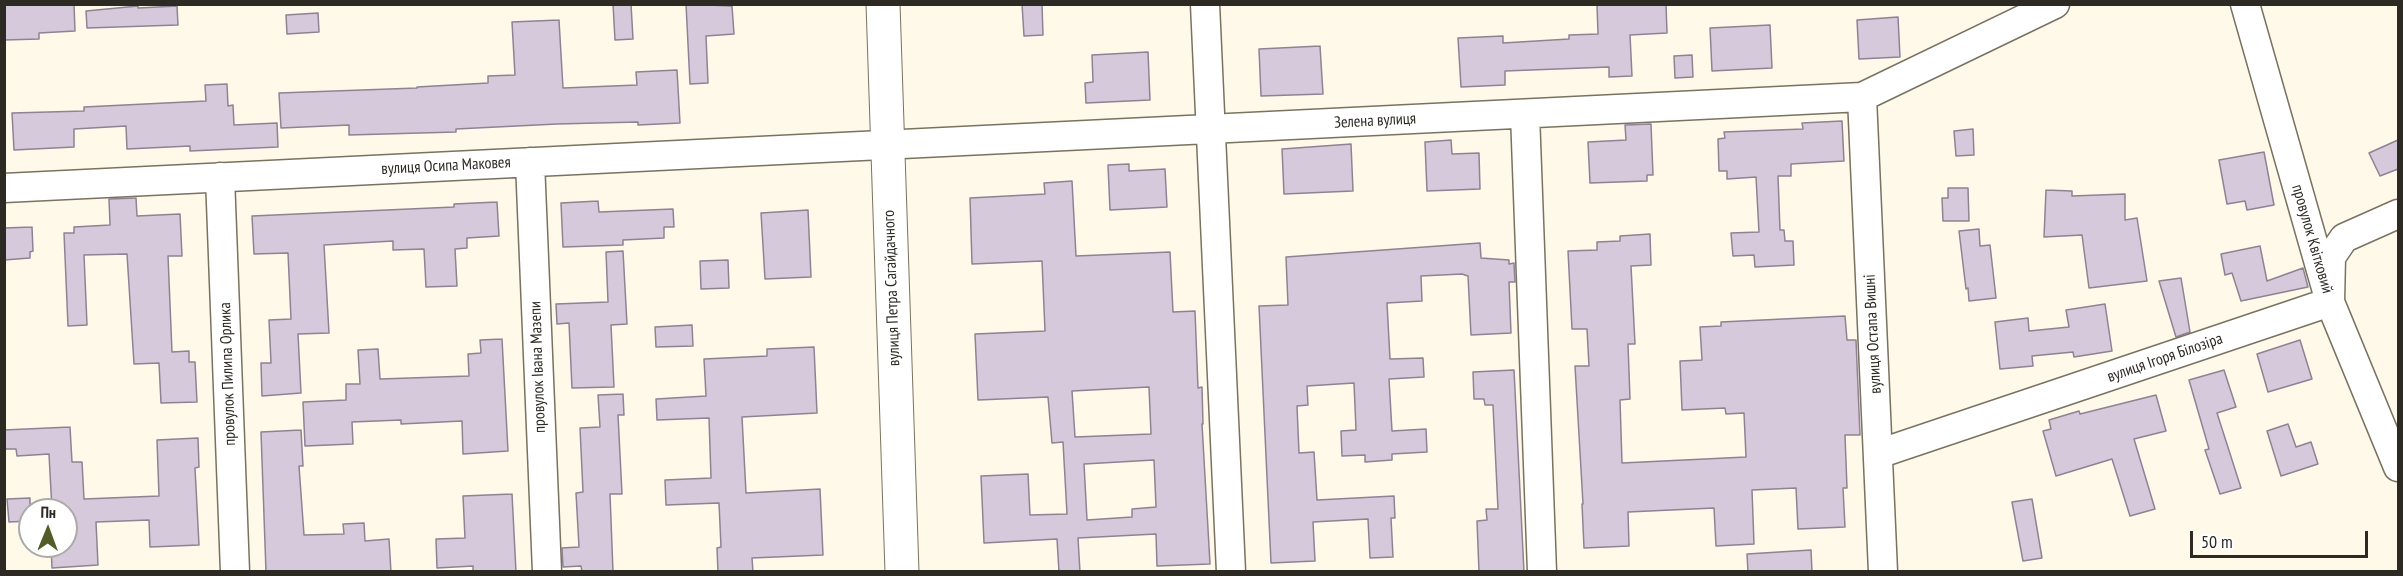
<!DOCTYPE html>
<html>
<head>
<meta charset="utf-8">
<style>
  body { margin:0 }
  #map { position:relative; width:2403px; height:576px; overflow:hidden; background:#fff9ea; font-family:"PT Sans Narrow",sans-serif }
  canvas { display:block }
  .frame { position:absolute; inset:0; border:6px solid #2d2a23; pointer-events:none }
  .north { position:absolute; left:18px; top:498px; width:60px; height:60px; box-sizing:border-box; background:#fff; border:2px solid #abaaa7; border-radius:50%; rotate:1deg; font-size:16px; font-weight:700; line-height:24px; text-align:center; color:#2d2a23 }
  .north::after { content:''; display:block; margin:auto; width:21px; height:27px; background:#535b29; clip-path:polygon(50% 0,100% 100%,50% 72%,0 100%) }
  .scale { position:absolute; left:2190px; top:531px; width:178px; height:27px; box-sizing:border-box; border:3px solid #2d2a23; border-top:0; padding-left:8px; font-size:18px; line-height:21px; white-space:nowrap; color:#2d2a23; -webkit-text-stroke:4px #fff; paint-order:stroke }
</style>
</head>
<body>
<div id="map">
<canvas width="2403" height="576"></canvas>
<div class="frame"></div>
<div class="north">Пн</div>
<div class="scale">50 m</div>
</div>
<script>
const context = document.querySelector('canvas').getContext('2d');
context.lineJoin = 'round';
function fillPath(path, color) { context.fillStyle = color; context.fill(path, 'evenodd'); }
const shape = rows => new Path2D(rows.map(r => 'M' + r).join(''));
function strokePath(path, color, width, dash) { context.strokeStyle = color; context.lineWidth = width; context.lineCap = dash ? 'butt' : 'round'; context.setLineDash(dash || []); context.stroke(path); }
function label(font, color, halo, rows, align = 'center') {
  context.font = font + ' "PT Sans Narrow",sans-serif'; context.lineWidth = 5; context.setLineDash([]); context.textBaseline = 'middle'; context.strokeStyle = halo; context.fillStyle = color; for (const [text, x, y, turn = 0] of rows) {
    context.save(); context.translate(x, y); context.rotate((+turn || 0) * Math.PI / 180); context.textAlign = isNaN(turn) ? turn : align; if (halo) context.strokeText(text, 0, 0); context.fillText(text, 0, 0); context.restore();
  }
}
const building = shape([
  [4,4,74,4,75,31,39,33,39,39,4,40,4,4],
  [613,4,631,4,633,39,615,40,613,4],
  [686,4,732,6,734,34,706,36,708,83,690,84,686,4],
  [1022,4,1042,4,1043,35,1024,36,1022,4],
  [1666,4,1667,33,1630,35,1632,76,1609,77,1609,67,1505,71,1505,85,1461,87,1458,38,1503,36,1503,43,1569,39,1569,35,1598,34,1597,5,1666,4],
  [138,6,138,8,177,6,178,25,87,28,86,11,138,6],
  [318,13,319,32,287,34,286,15,318,13],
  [1898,17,1900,57,1859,59,1857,20,1898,17],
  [559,20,563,88,637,85,636,72,677,70,680,123,638,125,638,122,557,124,456,129,456,132,349,135,349,125,281,128,279,93,417,88,417,87,488,83,488,76,515,75,512,22,559,20],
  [1770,25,1772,68,1712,71,1710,28,1770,25],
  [1320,46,1323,94,1261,96,1259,49,1320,46],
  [1148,52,1150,100,1086,103,1085,83,1093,82,1092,55,1148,52],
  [1692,55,1693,77,1675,78,1674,56,1692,55],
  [227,84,228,106,233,105,234,125,277,123,278,147,190,151,190,146,127,149,126,126,74,129,74,147,14,150,12,113,84,111,84,107,206,101,205,85,227,84],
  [1842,121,1844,161,1791,164,1791,176,1778,176,1780,230,1784,230,1785,241,1793,241,1794,265,1755,267,1754,255,1733,256,1731,233,1759,232,1756,177,1727,179,1727,171,1719,171,1718,139,1725,138,1724,132,1803,129,1802,123,1842,121],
  [1651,124,1653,175,1647,175,1647,181,1590,183,1588,142,1626,140,1625,125,1651,124],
  [1973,129,1974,155,1956,156,1954,131,1973,129],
  [1451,140,1452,154,1479,153,1480,189,1427,191,1425,142,1451,140],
  [2398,140,2398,169,2380,176,2369,153,2398,140],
  [1351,144,1353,191,1284,194,1282,149,1351,144],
  [2264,152,2274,205,2247,210,2245,201,2227,204,2219,160,2264,152],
  [1129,164,1129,171,1165,169,1167,207,1110,210,1108,165,1129,164],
  [1072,181,1076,256,1170,252,1173,312,1195,311,1198,388,1202,387,1203,424,1202,424,1210,564,1157,566,1156,534,1078,538,1080,572,1059,572,1057,539,984,543,981,476,1028,474,1030,515,1067,514,1063,442,1052,443,1048,397,978,400,975,334,1045,331,1042,261,972,264,970,198,1045,194,1044,183,1072,181],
  [1149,387,1151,434,1075,437,1072,391,1149,387],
  [1154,460,1156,507,1132,509,1132,517,1087,520,1084,464,1154,460],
  [1948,188,1968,188,1969,221,1943,221,1942,198,1948,198,1948,188],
  [2046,190,2072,191,2072,196,2125,194,2125,220,2137,218,2147,281,2089,288,2082,235,2044,237,2046,190],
  [136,198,137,216,180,214,182,256,168,256,172,352,189,351,189,362,195,362,197,402,161,403,159,363,134,364,127,254,84,255,87,325,68,326,64,233,74,233,74,227,110,225,109,199,136,198],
  [598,201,599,212,673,209,674,227,664,227,664,238,623,240,623,245,563,247,561,203,598,201],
  [497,202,499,236,467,238,467,248,455,249,457,286,426,287,424,249,393,250,393,241,324,245,329,333,298,334,301,393,262,396,261,363,271,363,269,320,291,319,288,253,254,254,252,216,454,207,454,204,497,202],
  [808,210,811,277,765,279,761,213,808,210],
  [32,227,33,251,30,252,30,258,4,260,4,228,32,227],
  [1979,229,1980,246,1990,245,1996,298,1969,301,1968,288,1966,289,1959,231,1979,229],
  [1650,234,1651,265,1631,266,1635,344,1628,344,1630,399,1620,400,1622,463,1746,457,1744,413,1726,414,1725,408,1682,410,1680,361,1702,360,1700,327,1721,326,1721,322,1845,316,1847,340,1856,340,1860,435,1845,435,1847,488,1843,488,1845,527,1798,529,1796,488,1752,490,1754,544,1716,546,1714,508,1628,512,1629,546,1584,548,1582,504,1583,504,1575,366,1589,366,1587,329,1572,329,1568,251,1597,250,1597,242,1620,241,1620,236,1650,234],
  [1480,243,1481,258,1509,260,1509,264,1514,263,1515,282,1509,282,1511,333,1471,335,1468,276,1462,274,1421,276,1422,301,1387,303,1390,359,1423,358,1424,377,1389,379,1392,431,1426,429,1427,452,1392,454,1392,460,1365,462,1365,455,1342,456,1341,431,1356,430,1354,383,1307,386,1308,405,1297,406,1299,453,1314,452,1317,500,1394,496,1395,518,1391,518,1393,557,1370,558,1368,519,1313,522,1315,561,1271,563,1259,306,1288,305,1286,257,1480,243],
  [2260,246,2267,281,2303,268,2308,287,2241,301,2232,273,2225,275,2221,254,2260,246],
  [623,251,627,324,611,325,614,387,572,388,569,323,557,324,556,304,608,302,606,252,623,251],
  [728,260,729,288,701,289,700,261,728,260],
  [2181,278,2190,332,2176,337,2159,281,2181,278],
  [2105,304,2112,351,2074,357,2073,352,2032,356,2033,366,2000,369,1995,322,2028,318,2029,331,2069,327,2066,310,2105,304],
  [692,325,693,346,656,347,655,327,692,325],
  [502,339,508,451,463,454,462,421,401,424,401,420,352,422,353,444,305,446,303,402,346,400,346,384,360,384,358,350,378,349,380,379,469,376,468,354,481,353,480,340,502,339],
  [2300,340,2312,379,2268,392,2257,354,2300,340],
  [814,347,817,413,742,417,746,493,820,489,823,555,752,558,753,572,718,572,717,548,721,547,719,503,666,505,665,480,711,478,709,418,657,420,656,399,706,396,704,359,767,356,767,349,814,347],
  [1514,370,1524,572,1479,572,1477,521,1487,520,1486,509,1498,509,1493,405,1485,405,1484,399,1474,399,1473,372,1514,370],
  [2224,370,2236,407,2217,413,2241,488,2220,494,2205,450,2209,449,2189,380,2224,370],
  [623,394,624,415,618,415,622,494,610,494,613,572,582,572,581,566,563,567,562,548,579,547,576,493,583,492,580,428,600,427,598,395,623,394],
  [2156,395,2166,431,2134,439,2155,509,2130,516,2112,459,2056,476,2043,431,2051,429,2049,420,2079,411,2080,414,2156,395],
  [2288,424,2296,447,2311,442,2318,464,2281,476,2267,431,2288,424],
  [70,427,72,462,82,462,84,499,159,496,157,440,198,438,199,467,195,468,199,545,150,547,149,520,96,522,98,565,52,568,51,546,66,546,66,510,52,510,49,454,17,456,16,449,4,449,4,430,70,427],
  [301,430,303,466,299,466,304,535,344,534,343,524,364,523,365,541,389,539,391,572,266,572,261,432,301,430],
  [512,494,516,572,473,572,473,566,437,568,436,539,465,538,463,496,512,494],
  [30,498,30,521,9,522,7,499,30,498],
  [2032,499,2042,558,2023,561,2012,502,2032,499],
  [1811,550,1812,572,1748,572,1747,554,1811,550]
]);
fillPath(building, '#d5c9db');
strokePath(building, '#8e8393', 1.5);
const street = shape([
  [1205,4,1231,572],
  [2245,4,2330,302,2398,467],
  [1862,97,1883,572],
  [1525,114,1542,572],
  [530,162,547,572],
  [220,177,235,572],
  [4,188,1862,97,2055,4],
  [1878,454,2330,302,2331,257,2344,238,2398,214]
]);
const secondary = shape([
  [883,4,902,572]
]);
strokePath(street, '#797261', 31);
strokePath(secondary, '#797261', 35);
strokePath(street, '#fff', 28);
strokePath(secondary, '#fff', 33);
label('16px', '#2d2a23', '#fff', [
  ["Зелена вулиця",1375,121,-3],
  ["вулиця Осипа Маковея",446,166,-3],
  ["провулок Квітковий",2312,239,74],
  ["вулиця Петра Сагайдачного",892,288,-92],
  ["вулиця Остапа Вишні",1873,334,-93],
  ["вулиця Ігоря Білозіра",2165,358,-19],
  ["провулок Івана Мазепи",538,367,-92],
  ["провулок Пилипа Орлика",228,374,-92]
]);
</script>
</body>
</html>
